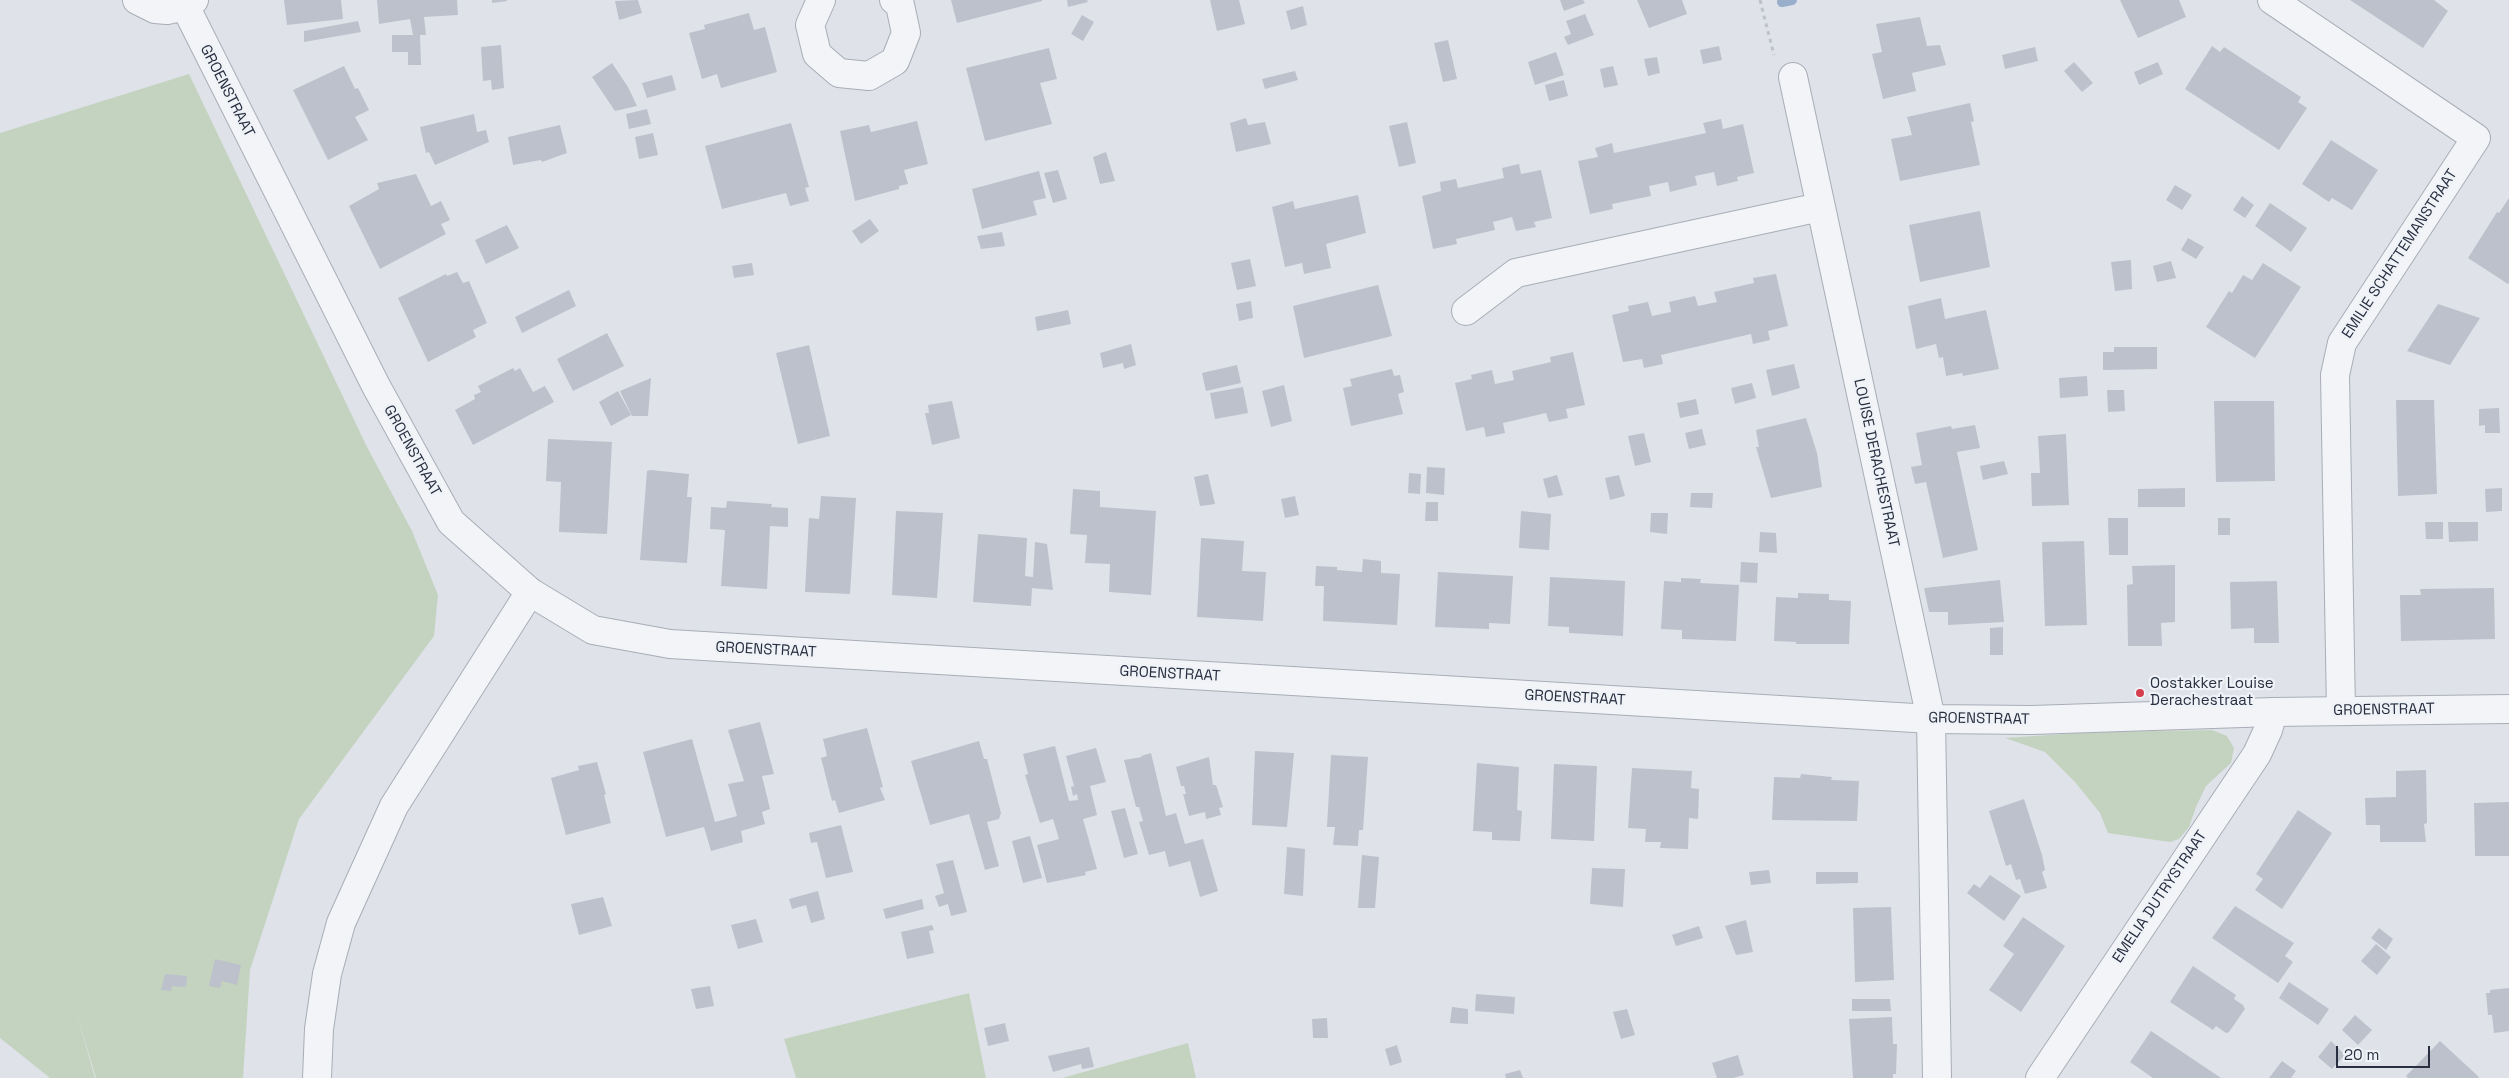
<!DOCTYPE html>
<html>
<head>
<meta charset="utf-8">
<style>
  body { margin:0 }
  #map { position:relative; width:2509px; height:1078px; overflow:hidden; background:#dfe3e9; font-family:"Space Grotesk",sans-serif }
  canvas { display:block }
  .scale { position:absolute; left:2336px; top:1046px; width:94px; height:22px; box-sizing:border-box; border:2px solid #272f41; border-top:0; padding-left:6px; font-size:15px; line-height:18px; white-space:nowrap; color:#272f41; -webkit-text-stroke:4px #eff2f6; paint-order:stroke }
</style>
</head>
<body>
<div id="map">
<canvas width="2509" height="1078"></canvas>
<div class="scale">20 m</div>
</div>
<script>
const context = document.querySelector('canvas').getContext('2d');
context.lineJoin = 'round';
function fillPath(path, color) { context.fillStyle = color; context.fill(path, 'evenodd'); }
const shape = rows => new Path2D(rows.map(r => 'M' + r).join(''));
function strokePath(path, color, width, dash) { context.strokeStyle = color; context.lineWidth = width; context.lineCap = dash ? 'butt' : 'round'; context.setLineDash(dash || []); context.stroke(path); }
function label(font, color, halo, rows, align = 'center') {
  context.font = font + ' "Space Grotesk",sans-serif'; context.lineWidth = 4.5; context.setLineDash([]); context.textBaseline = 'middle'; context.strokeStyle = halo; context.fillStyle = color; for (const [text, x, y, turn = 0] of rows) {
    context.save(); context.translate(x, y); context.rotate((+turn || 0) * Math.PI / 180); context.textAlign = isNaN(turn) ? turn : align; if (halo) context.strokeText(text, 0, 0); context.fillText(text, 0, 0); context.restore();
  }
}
fillPath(shape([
  [189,74,367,447,412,531,438,595,434,636,299,819,250,970,243,1078,96,1078,77,1014,95,1078,50,1078,0,1038,0,133],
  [2212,730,2227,736,2234,748,2231,763,2206,786,2196,807,2189,827,2179,839,2170,842,2108,833,2100,813,2075,782,2045,752,2005,738,2092,732],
  [969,993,986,1078,796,1078,784,1039],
  [1188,1043,1196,1078,1062,1078]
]), '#c4d3c0');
strokePath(shape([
  [1782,2,1792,0]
]), '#98aecb', 10);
fillPath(shape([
  [284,0,341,0,343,19,287,25],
  [377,0,457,0,458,15,424,17,426,35,420,35,421,65,408,65,408,52,392,52,392,35,413,35,410,19,379,24],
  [492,0,507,0,507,1,492,3],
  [638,0,642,13,619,20,615,1],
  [951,0,1042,0,1042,1,957,23],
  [1067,0,1087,0,1088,2,1068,7],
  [1210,0,1239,0,1245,24,1217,31],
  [1560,0,1583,0,1585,3,1564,11],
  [1637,0,1682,0,1687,14,1649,28],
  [2120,0,2179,0,2186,17,2138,38],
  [2350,0,2434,0,2448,11,2423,48],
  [1303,6,1307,25,1291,30,1286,11],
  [749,13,754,30,765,27,777,72,721,88,717,74,702,79,689,33,705,29,704,25],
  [1585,14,1594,35,1568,45,1564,37,1571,34,1566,21],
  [1082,15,1094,22,1083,41,1071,34],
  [1920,17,1927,46,1940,45,1946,65,1912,73,1916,91,1883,99,1872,54,1882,52,1876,24],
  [358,21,361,32,304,42,304,31],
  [1448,40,1457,79,1443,82,1434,43],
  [501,45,504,88,492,90,491,80,483,81,481,47],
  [1719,46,1722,60,1703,64,1700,50],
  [2212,46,2220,52,2224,47,2301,97,2298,102,2307,108,2279,150,2185,89],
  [2035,47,2038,61,2005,69,2002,55],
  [1049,48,1057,79,1040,83,1052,124,985,141,966,68],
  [1556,52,1564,75,1535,85,1528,62],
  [1657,57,1660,73,1648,76,1644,59],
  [2074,62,2093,83,2082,92,2064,71],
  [2158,62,2163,74,2139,85,2134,72],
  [612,63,628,87,637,106,615,111,592,77],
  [344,66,355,89,358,88,369,110,355,117,368,140,328,160,293,90],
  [1613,66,1618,85,1604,88,1600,69],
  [1295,71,1298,80,1265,89,1262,79],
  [672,75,676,90,647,98,642,83],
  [1564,80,1568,96,1549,101,1545,85],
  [1970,103,1974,121,1971,122,1980,165,1900,181,1891,139,1912,135,1907,117],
  [647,109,651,124,629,129,626,114],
  [474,114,477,132,486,130,489,142,435,165,429,152,426,153,420,127],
  [1246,118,1248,125,1265,122,1271,144,1236,152,1230,123],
  [1721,119,1723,129,1743,124,1754,173,1737,177,1738,181,1717,186,1714,172,1695,176,1697,185,1670,192,1668,182,1649,186,1651,196,1612,204,1613,209,1590,214,1578,161,1598,157,1595,148,1612,143,1614,153,1706,133,1703,123],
  [917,121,928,164,904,170,908,184,899,186,899,189,855,201,840,131,869,125,871,132],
  [1407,122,1416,163,1399,167,1389,126],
  [791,123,809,187,805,188,809,201,790,206,786,193,722,209,705,146],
  [560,125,567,153,542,162,541,160,513,165,508,137],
  [653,133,658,155,639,159,635,137],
  [2331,140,2378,170,2352,210,2332,198,2329,202,2302,184],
  [1106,152,1115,181,1100,184,1093,157],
  [1519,164,1521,174,1541,170,1552,218,1534,222,1536,227,1516,231,1512,217,1493,222,1495,230,1456,239,1457,244,1433,249,1422,196,1441,191,1440,182,1456,179,1458,188,1504,178,1502,168],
  [1058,170,1067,199,1053,203,1044,173],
  [1039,171,1046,198,1033,201,1037,215,982,229,972,189],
  [416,174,431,206,441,201,450,220,441,224,446,234,380,269,349,206,379,189,377,183],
  [2175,185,2192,195,2182,210,2166,200],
  [1358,195,1366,233,1326,244,1331,268,1304,274,1302,263,1285,267,1272,207,1293,201,1295,209],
  [2242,196,2254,205,2245,218,2233,210],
  [2509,198,2509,283,2508,284,2468,258,2497,212,2499,213],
  [2270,203,2307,228,2291,252,2255,226],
  [1980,211,1990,267,1920,282,1909,225],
  [870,219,879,231,861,244,852,231],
  [507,225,519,248,486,264,475,240],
  [1002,232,1005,246,981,249,977,236],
  [2188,238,2204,247,2196,259,2181,250],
  [1250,259,1256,286,1237,290,1231,263],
  [2131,260,2132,289,2115,291,2111,262],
  [2171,261,2176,278,2157,282,2153,266],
  [752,263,754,275,734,278,732,266],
  [2263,263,2301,287,2255,358,2206,327,2229,291,2232,293,2243,275,2252,280],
  [457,272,463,283,469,281,487,323,473,330,476,337,428,362,398,298,446,274,447,276],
  [1776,274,1788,326,1768,331,1770,340,1753,344,1751,334,1661,355,1663,364,1644,368,1642,359,1623,362,1612,315,1629,311,1628,306,1648,302,1652,316,1671,312,1669,302,1695,296,1698,306,1717,302,1714,292,1754,283,1753,278],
  [1378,285,1392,336,1304,358,1293,306],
  [569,290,576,306,522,333,515,317],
  [1941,298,1945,319,1986,310,1999,369,1963,376,1962,373,1946,376,1943,357,1939,358,1936,344,1916,349,1908,306],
  [1251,301,1253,318,1239,321,1236,304],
  [2438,304,2480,318,2450,365,2407,351],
  [1068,310,1071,324,1037,331,1035,317],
  [607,333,624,366,573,391,557,359],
  [1131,344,1136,365,1124,369,1123,363,1103,368,1100,353],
  [809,345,830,436,798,444,776,353],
  [2114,347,2157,347,2157,369,2103,370,2103,352,2114,352],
  [1573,352,1585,405,1566,409,1568,418,1549,422,1546,413,1503,423,1505,433,1486,437,1484,427,1466,431,1455,383,1472,379,1471,375,1492,370,1495,384,1514,380,1512,371,1551,362,1550,357],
  [1794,364,1800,388,1772,396,1766,370],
  [1237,365,1241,383,1206,391,1202,373],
  [513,368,515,371,520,368,533,392,545,386,554,402,473,445,455,410,475,399,474,395,481,392,478,386],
  [1392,369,1394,376,1400,375,1404,392,1398,394,1403,414,1351,426,1343,388,1352,386,1350,379],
  [2087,376,2088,396,2060,398,2059,378],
  [651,378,648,416,632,416,620,391],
  [1752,383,1756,398,1735,404,1731,388],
  [1284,385,1292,421,1271,427,1262,391],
  [1243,387,1248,413,1215,419,1210,393],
  [2107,390,2124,390,2125,411,2108,412],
  [618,391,631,415,611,426,599,402],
  [1696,399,1699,414,1680,418,1677,403],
  [2396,400,2434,400,2437,494,2398,496],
  [952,401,960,438,932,445,925,413,929,413,928,405],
  [2214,401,2274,401,2275,481,2216,482],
  [2499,408,2500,433,2485,433,2485,425,2479,426,2479,409],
  [1806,418,1817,453,1822,487,1771,498,1756,447,1759,447,1756,430],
  [1975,425,1980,448,1957,452,1978,550,1943,558,1926,482,1915,484,1911,467,1922,465,1916,433,1951,426,1952,429],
  [1702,429,1706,445,1689,449,1685,433],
  [1644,433,1651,462,1635,466,1628,436],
  [2066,434,2069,505,2032,506,2031,473,2040,473,2038,436],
  [548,439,612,442,607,534,559,532,561,482,546,481],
  [2004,461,2008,474,1983,480,1980,466],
  [1427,467,1445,468,1444,495,1426,493],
  [651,470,689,474,687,497,692,497,687,563,640,560,647,471],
  [1409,473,1421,474,1420,494,1408,493],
  [1208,474,1215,504,1200,506,1194,477],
  [1557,475,1563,495,1548,498,1543,479],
  [1619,475,1625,496,1610,500,1605,478],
  [2185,488,2185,507,2138,507,2138,489],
  [2502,488,2502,511,2486,512,2485,489],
  [1073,489,1100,491,1100,507,1156,511,1151,595,1109,592,1110,564,1085,563,1087,535,1070,534],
  [1691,493,1713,493,1712,508,1690,507],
  [821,496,856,498,850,594,805,592,809,518,819,519],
  [1295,496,1299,515,1285,518,1281,499],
  [727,501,772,504,771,507,788,508,788,527,770,526,767,589,721,586,725,530,710,529,711,507,726,508],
  [1426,502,1438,502,1438,521,1425,521],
  [896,511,943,513,937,598,892,595],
  [1521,511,1551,514,1549,550,1519,548],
  [1651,513,1668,513,1667,534,1650,532],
  [2108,518,2128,518,2128,555,2109,555],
  [2218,518,2230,518,2230,535,2218,535],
  [2425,522,2443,522,2443,539,2426,539],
  [2448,522,2478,522,2478,541,2449,542],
  [1760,532,1776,533,1777,553,1759,552],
  [978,534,1027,538,1025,576,1033,577,1035,542,1047,544,1053,590,1032,588,1031,606,973,602],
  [1201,538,1244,541,1242,571,1266,572,1263,621,1197,617],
  [2084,541,2087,625,2045,626,2042,542],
  [1363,559,1381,561,1381,573,1400,574,1397,625,1323,621,1324,586,1315,586,1316,566,1337,567,1337,570,1362,572],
  [1741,562,1758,563,1757,583,1740,582],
  [2175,565,2175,622,2161,623,2162,646,2128,646,2127,585,2133,584,2132,566],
  [1438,572,1513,576,1510,624,1489,623,1489,629,1435,627],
  [1550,577,1625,581,1623,636,1569,633,1569,627,1548,626],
  [1681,578,1701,579,1700,583,1739,585,1736,641,1682,639,1682,630,1661,629,1664,581,1681,582],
  [2000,580,2004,622,1948,625,1948,612,1929,612,1924,588],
  [2277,581,2279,643,2254,643,2254,628,2231,629,2230,582],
  [2494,588,2495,639,2401,641,2400,595,2421,595,2420,589],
  [1798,593,1829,594,1829,600,1851,601,1849,644,1796,644,1796,642,1774,641,1776,597,1798,598],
  [2003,627,2003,655,1990,655,1990,628],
  [760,722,774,774,762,776,770,809,762,812,765,824,741,831,743,842,711,851,704,827,666,837,643,752,692,739,715,822,737,816,728,784,744,781,728,730],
  [867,728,883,787,880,788,885,800,839,813,835,800,832,801,821,758,827,756,823,739],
  [979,741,984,759,987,759,1001,813,999,819,987,822,999,866,985,870,969,814,930,825,911,761],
  [1055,746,1069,801,1078,800,1077,794,1073,796,1071,787,1074,786,1066,756,1096,748,1106,782,1090,786,1097,815,1083,819,1097,869,1085,872,1086,875,1047,883,1037,845,1059,839,1053,819,1040,823,1025,775,1028,774,1023,754],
  [1255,751,1294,753,1287,827,1252,825],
  [1151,753,1166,816,1176,813,1185,844,1203,839,1218,891,1200,897,1190,861,1169,867,1165,851,1149,855,1139,822,1143,821,1139,807,1136,807,1124,760,1142,757,1141,756],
  [1331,755,1368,757,1363,830,1359,830,1358,846,1333,845,1335,827,1327,827],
  [1209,757,1213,785,1216,785,1223,807,1219,808,1221,815,1206,819,1205,812,1189,816,1183,794,1186,794,1184,786,1181,786,1176,767],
  [597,762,606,794,604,795,611,823,566,835,551,778,579,770,578,766],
  [1477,763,1519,767,1517,810,1522,811,1520,841,1492,840,1492,832,1473,831],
  [1554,764,1597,766,1594,841,1551,839],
  [1632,768,1692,771,1691,788,1699,789,1698,819,1689,818,1688,849,1660,848,1661,842,1645,842,1646,829,1628,828],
  [2426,770,2427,823,2424,824,2426,842,2380,842,2380,825,2366,825,2365,798,2396,797,2396,771],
  [1801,774,1832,777,1831,780,1859,781,1857,821,1772,820,1774,777,1800,778],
  [2024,799,2042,855,2045,870,2042,872,2047,888,2025,894,2020,879,2016,880,2011,864,2006,866,1989,811],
  [2509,802,2509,856,2475,856,2474,803],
  [1125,808,1138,854,1124,858,1111,811],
  [2298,810,2332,833,2282,909,2255,890,2263,879,2256,874],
  [841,825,853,872,826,878,817,842,811,843,809,833],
  [1030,836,1042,878,1023,883,1012,841],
  [1287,847,1305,849,1303,896,1284,894],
  [1362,855,1379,857,1375,908,1358,908],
  [953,860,967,912,951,916,948,904,939,907,935,896,944,893,936,864],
  [1592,868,1625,869,1623,907,1590,904],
  [1769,870,1771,883,1751,885,1749,872],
  [1816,872,1858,872,1858,883,1816,884],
  [1990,875,2021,896,2004,921,1967,893,1974,884,1980,888],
  [818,891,825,919,811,923,806,905,792,909,789,899],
  [603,897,612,926,579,935,571,904],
  [922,899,924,909,886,919,883,909],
  [2235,906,2294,943,2285,956,2293,962,2278,983,2212,938],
  [1891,907,1894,980,1855,982,1853,908],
  [2023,917,2065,946,2021,1012,1989,990,2014,954,2003,946],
  [756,919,763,942,738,949,731,925],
  [1746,920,1753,952,1736,955,1725,926],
  [932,925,934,930,929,931,934,953,907,959,901,932],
  [1699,926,1703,938,1676,946,1672,935],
  [2379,928,2393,939,2386,950,2371,938],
  [2376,944,2391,957,2377,975,2361,961],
  [215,959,241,965,237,985,222,981,220,988,209,986],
  [2193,966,2236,995,2234,999,2243,1005,2245,1009,2229,1032,2226,1033,2216,1026,2213,1030,2170,1002],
  [165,974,187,976,186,987,172,986,171,991,161,990],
  [2289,982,2329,1009,2318,1025,2279,998],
  [710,986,714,1006,696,1009,691,989],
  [2509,988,2509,1031,2494,1033,2492,1015,2488,1015,2486,993,2490,993,2490,990],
  [1476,994,1515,997,1514,1014,1475,1011],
  [1852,999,1890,999,1891,1011,1852,1011],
  [1452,1007,1468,1009,1468,1024,1450,1023],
  [1627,1009,1635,1035,1621,1039,1613,1012],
  [2355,1015,2372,1030,2358,1045,2342,1030],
  [1892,1017,1893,1044,1897,1044,1896,1074,1893,1074,1893,1078,1853,1078,1849,1019],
  [1327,1018,1328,1038,1313,1038,1312,1019],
  [1005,1023,1009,1041,988,1046,984,1028],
  [2151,1031,2221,1078,2153,1078,2130,1062],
  [2331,1041,2345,1055,2332,1069,2318,1057],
  [2440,1041,2479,1077,2478,1078,2408,1078,2406,1076],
  [1397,1045,1402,1062,1390,1066,1385,1049],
  [1089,1047,1094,1067,1082,1069,1081,1064,1053,1072,1048,1056],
  [1738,1055,1744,1075,1733,1078,1717,1078,1712,1063],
  [2282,1061,2296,1071,2291,1078,2269,1078],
  [1520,1070,1523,1078,1506,1078,1505,1074]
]), '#bcc1cc');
const minor = shape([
  [821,0,810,25,817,54,839,73,869,76,895,61,906,33,900,5,894,0],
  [2272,0,2476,138,2342,343,2335,375,2341,711],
  [1793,77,1931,719,1937,1078],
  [1466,311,1516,273,1820,207],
  [317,1078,319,1029,327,974,341,923,394,806,530,592],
  [2040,1078,2257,754,2268,730,2273,712]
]);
const tertiary = shape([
  [137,0,155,9,167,10,185,6,194,0],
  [185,6,376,386,451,522,530,592,593,630,670,644,1931,719,2032,720,2273,712,2509,709]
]);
strokePath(minor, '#a8adb7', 30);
strokePath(tertiary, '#a8adb7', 30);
strokePath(shape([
  [1760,0,1774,55]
]), '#bdc1c8', 3, [4, 4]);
strokePath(minor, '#f2f4f7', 28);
strokePath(tertiary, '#f2f4f7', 28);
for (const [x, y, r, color] of [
  [2140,693,5,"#d43e4d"]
]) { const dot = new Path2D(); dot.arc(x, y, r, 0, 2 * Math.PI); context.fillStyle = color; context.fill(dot); strokePath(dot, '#eff2f6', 2); }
label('15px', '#272f41', '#eff2f6', [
  ["GROENSTRAAT",227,91,63],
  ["EMILIE SCHATTEMANSTRAAT",2400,254,-57],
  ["GROENSTRAAT",412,451,61],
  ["LOUISE DERACHESTRAAT",1876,463,78],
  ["GROENSTRAAT",766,650,3],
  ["GROENSTRAAT",1170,674,3],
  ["GROENSTRAAT",1575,698,3],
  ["GROENSTRAAT",2384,710,-1],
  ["GROENSTRAAT",1979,719,1],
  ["EMELIA DUTRYSTRAAT",2160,897,-56]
]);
label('15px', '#272f41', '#eff2f6', [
  ["Oostakker Louise",2150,684],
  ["Derachestraat",2150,701]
], 'left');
</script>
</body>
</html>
